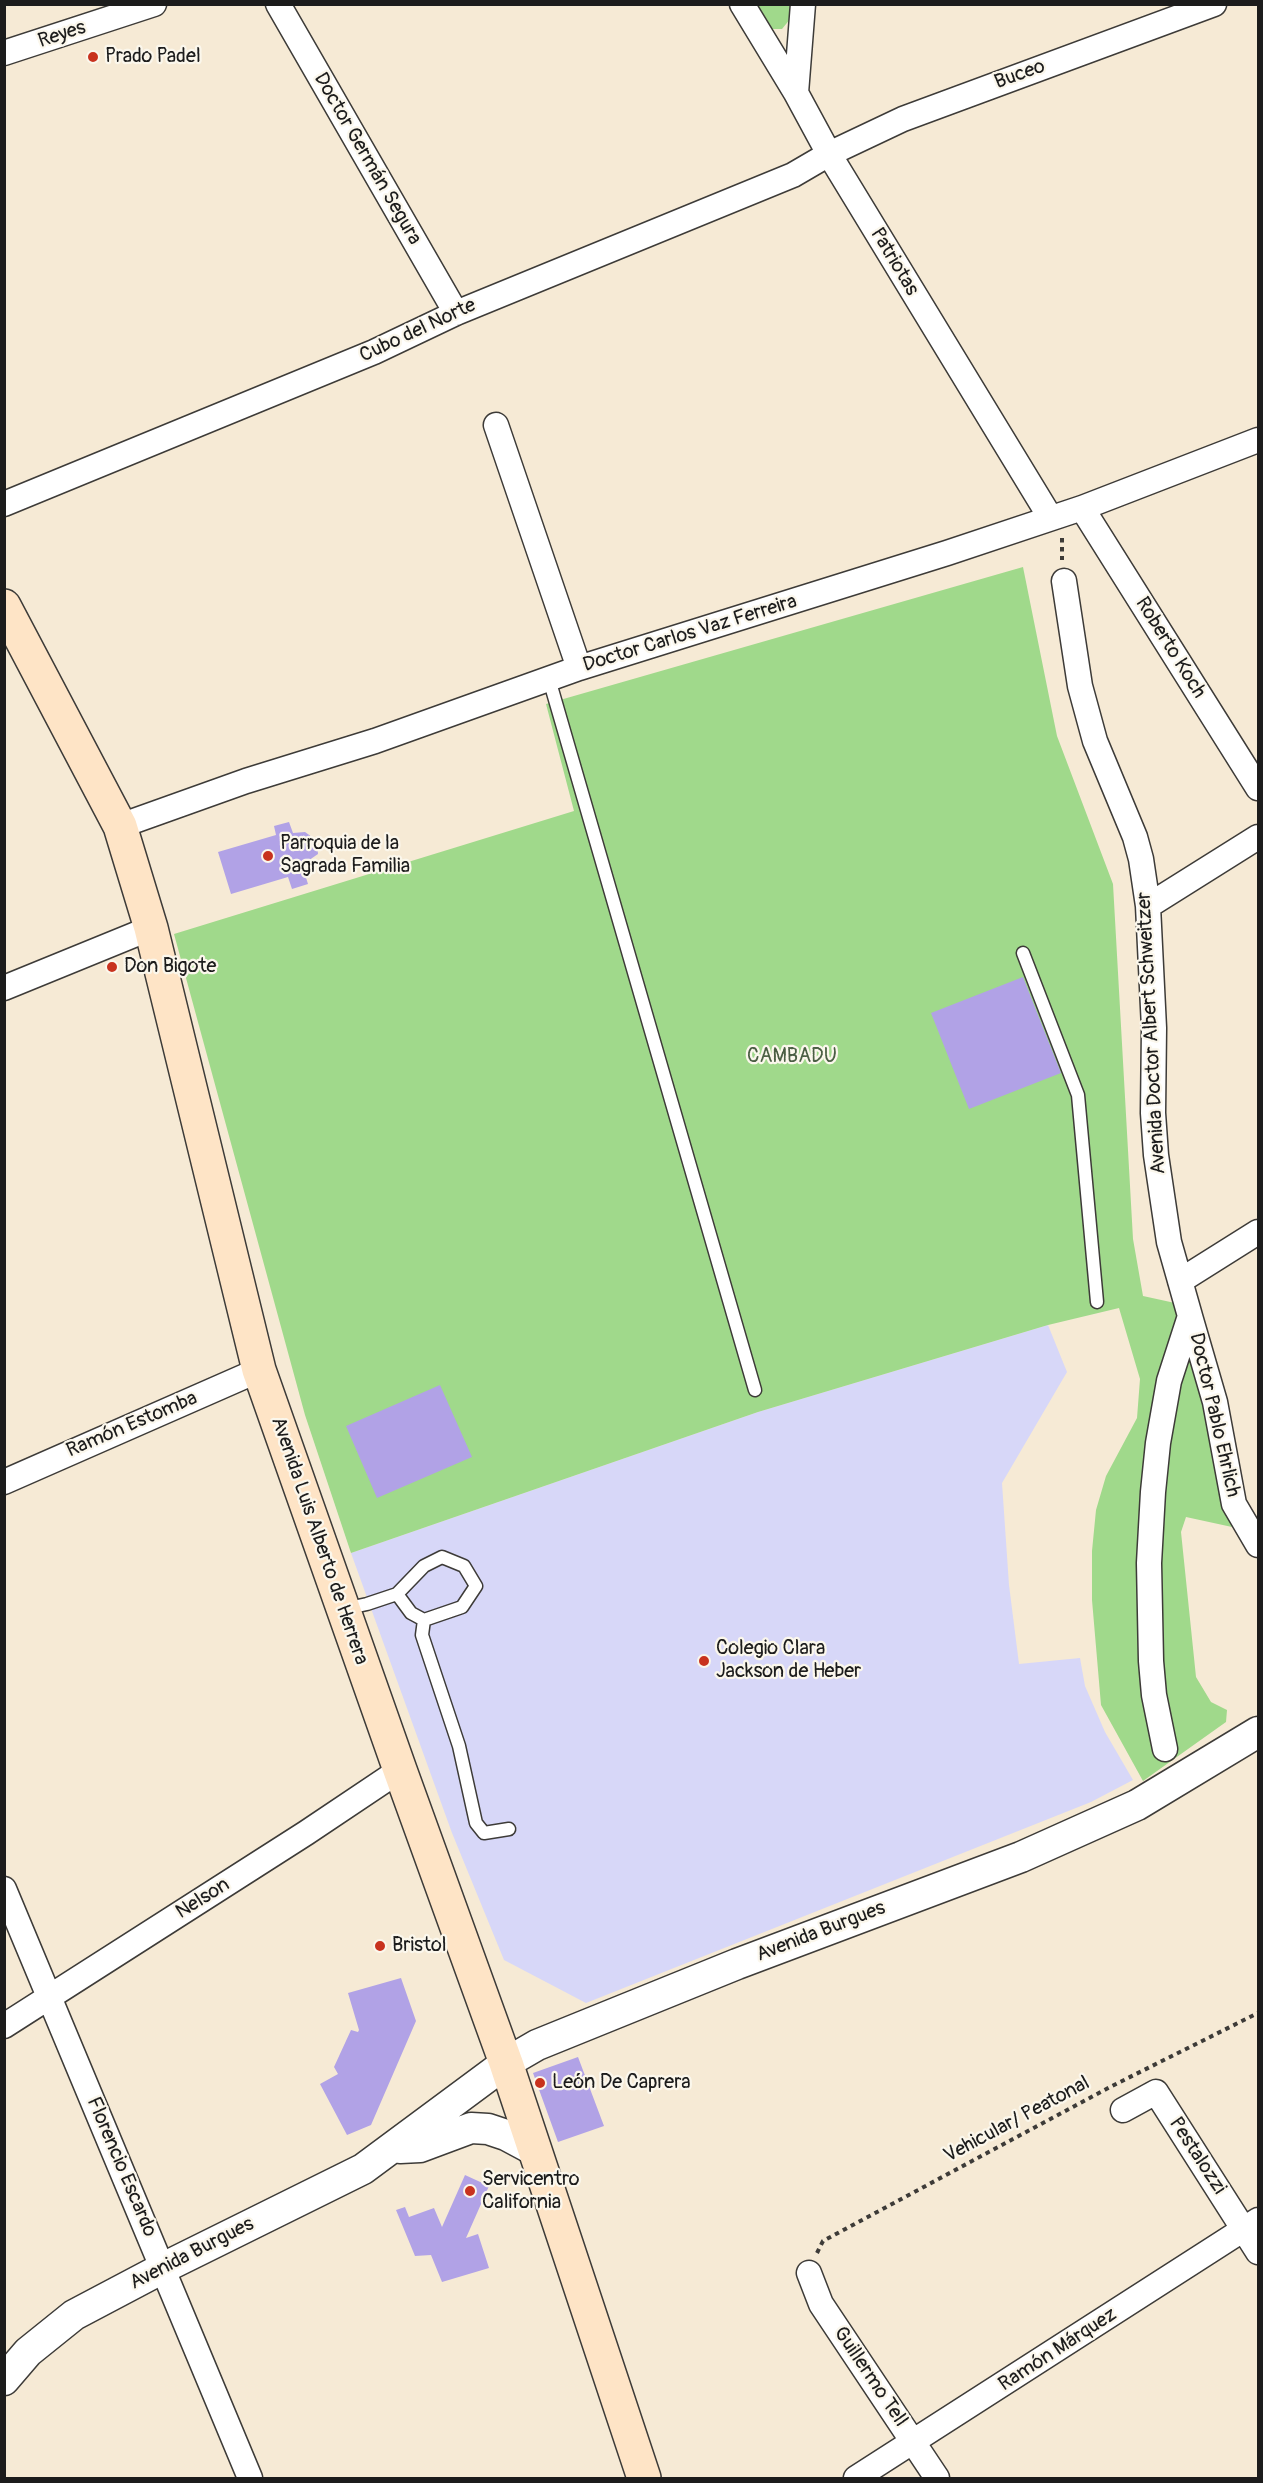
<!DOCTYPE html>
<html>
<head>
<meta charset="utf-8">
<style>
  body { margin:0 }
  #map { position:relative; width:1263px; height:2483px; overflow:hidden; background:#f6ead5; font-family:Pangolin,sans-serif }
  canvas { display:block }
  .frame { position:absolute; inset:0; border:6px solid #1c1c1c; pointer-events:none }
</style>
</head>
<body>
<div id="map">
<canvas width="1263" height="2483"></canvas>
<div class="frame"></div>
</div>
<script>
const context = document.querySelector('canvas').getContext('2d');
context.lineJoin = 'round';
function fillPath(path, color) { context.fillStyle = color; context.fill(path, 'evenodd'); }
const shape = rows => new Path2D(rows.map(r => 'M' + r).join(''));
function strokePath(path, color, width, dash) { context.strokeStyle = color; context.lineWidth = width; context.lineCap = dash ? 'butt' : 'round'; context.setLineDash(dash || []); context.stroke(path); }
function label(font, color, halo, rows, align = 'center') {
  context.font = font + ' Pangolin,sans-serif'; context.lineWidth = 4.5; context.setLineDash([]); context.textBaseline = 'middle'; context.strokeStyle = halo; context.fillStyle = color; for (const [text, x, y, turn = 0] of rows) {
    context.save(); context.translate(x, y); context.rotate((+turn || 0) * Math.PI / 180); context.textAlign = isNaN(turn) ? turn : align; if (halo) context.strokeText(text, 0, 0); context.fillText(text, 0, 0); context.restore();
  }
}
fillPath(shape([
  [1048,1325,1067,1372,1002,1483,1009,1585,1019,1664,1080,1658,1085,1686,1105,1732,1133,1780,1091,1802,586,2003,504,1960,452,1833,351,1553,758,1412]
]), '#d7d7f8');
fillPath(shape([
  [755,5,791,5,791,18,782,29,770,29],
  [1023,567,1057,736,1113,884,1133,1239,1143,1296,1175,1303,1200,1382,1219,1494,1232,1527,1186,1517,1181,1532,1196,1677,1211,1702,1227,1710,1226,1722,1143,1781,1101,1705,1092,1600,1092,1551,1096,1510,1106,1476,1137,1418,1140,1379,1119,1308,1048,1325,758,1412,351,1553,305,1415,174,934,574,811,546,704]
]), '#a0d98b');
fillPath(shape([
  [289,822,293,833,305,832,312,837,317,843,318,854,302,865,308,884,292,889,288,877,231,894,218,852,276,835,274,826],
  [1023,977,1061,1073,969,1109,931,1013],
  [440,1385,472,1457,377,1498,346,1426],
  [401,1978,416,2021,371,2125,347,2135,320,2084,338,2074,334,2067,351,2030,358,2032,359,2030,348,1993],
  [578,2057,604,2126,558,2142,533,2073],
  [465,2175,489,2186,466,2238,478,2234,489,2268,442,2282,431,2255,415,2256,396,2210,405,2207,409,2217,434,2208,442,2227]
]), '#b1a2e6');
const service = shape([
  [549,679,755,1390],
  [1023,953,1078,1095,1097,1302],
  [344,1609,367,1604,397,1594,424,1566,442,1557,464,1566,476,1586,462,1607,424,1620,411,1613,397,1594],
  [424,1620,422,1635,459,1746,476,1823,484,1833,509,1829]
]);
const minor = shape([
  [278,4,456,313],
  [742,4,796,93,829,154,1050,517],
  [4,53,154,4],
  [796,93,803,4],
  [496,425,579,668],
  [4,504,374,352,456,313,793,175,829,154,903,119,1214,4],
  [1082,508,1258,788],
  [1064,581,1080,686,1095,741,1135,837,1141,859,1148,906,1154,1028,1153,1113,1156,1155,1169,1242,1190,1316,1169,1381,1158,1443,1153,1492,1149,1563,1151,1661,1154,1695,1165,1749],
  [120,826,246,781,375,741,579,668,947,553,1082,508,1258,440],
  [1148,906,1258,837],
  [4,988,151,928],
  [1180,1281,1258,1232],
  [1190,1316,1215,1402,1234,1504,1258,1545],
  [4,1482,259,1370],
  [4,1889,250,2478],
  [4,2026,306,1833,400,1770],
  [1123,2110,1156,2092,1258,2252],
  [809,2273,821,2304,937,2478],
  [856,2478,1258,2220]
]);
const tertiary = shape([
  [400,2148,420,2147,471,2128,488,2129,506,2135,534,2150],
  [4,2380,28,2352,74,2315,163,2268,363,2169,506,2063,537,2045,737,1964,1021,1857,1137,1805,1258,1732]
]);
const secondary = shape([
  [4,606,120,826,151,928,259,1370,400,1770,506,2063,644,2478]
]);
strokePath(service, '#3d3b38', 15);
strokePath(minor, '#3d3b38', 27);
strokePath(tertiary, '#3d3b38', 33);
strokePath(secondary, '#3d3b38', 36);
strokePath(shape([
  [1062,538,1062,560],
  [817,2253,823,2241,1110,2087,1258,2013]
]), '#3d3b38', 4, [4.5, 4.5]);
strokePath(service, '#fff', 12);
strokePath(minor, '#fff', 24);
strokePath(tertiary, '#fff', 30);
strokePath(secondary, '#fee4c6', 33);
for (const [x, y, r, color] of [
  [93,57,6,"#c8321e"],
  [268,856,6,"#c8321e"],
  [112,967,6,"#c8321e"],
  [704,1661,6,"#c8321e"],
  [380,1946,6,"#c8321e"],
  [540,2083,6,"#c8321e"],
  [470,2191,6,"#c8321e"]
]) { const dot = new Path2D(); dot.arc(x, y, r, 0, 2 * Math.PI); context.fillStyle = color; context.fill(dot); strokePath(dot, '#fbf7ec', 2); }
label('20px', '#1c1c1c', '#fbf7ec', [
  ["Reyes",62,35,-18],
  ["Buceo",1020,75,-20],
  ["Doctor Germán Segura",367,159,60],
  ["Patriotas",894,262,59],
  ["Cubo del Norte",418,331,-25],
  ["Doctor Carlos Vaz Ferreira",690,634,-17],
  ["Roberto Koch",1170,648,58],
  ["Avenida Doctor Albert Schweitzer",1152,1033,-93],
  ["Doctor Pablo Ehrlich",1214,1415,77],
  ["Ramón Estomba",132,1425,-23],
  ["Avenida Luis Alberto de Herrera",319,1541,71],
  ["Nelson",203,1899,-32],
  ["Avenida Burgues",821,1932,-21],
  ["Vehicular/ Peatonal",1017,2120,-28],
  ["Pestalozzi",1197,2156,57],
  ["Florencio Escardo",121,2167,67],
  ["Avenida Burgues",192,2254,-27],
  ["Ramón Márquez",1058,2350,-33],
  ["Guillermo Tell",870,2377,56]
]);
label('20px', '#1c1c1c', '#fbf7ec', [
  ["Prado Padel",105,57],
  ["Parroquia de la",280,844],
  ["Sagrada Familia",280,867],
  ["Don Bigote",124,967],
  ["Colegio Clara",716,1649],
  ["Jackson de Heber",716,1672],
  ["Bristol",392,1946],
  ["León De Caprera",552,2083],
  ["Servicentro",482,2180],
  ["California",482,2203]
], 'left');
label('20px', '#4a5e43', '#fbf7ec', [
  ["CAMBADU",792,1057]
]);
</script>
</body>
</html>
